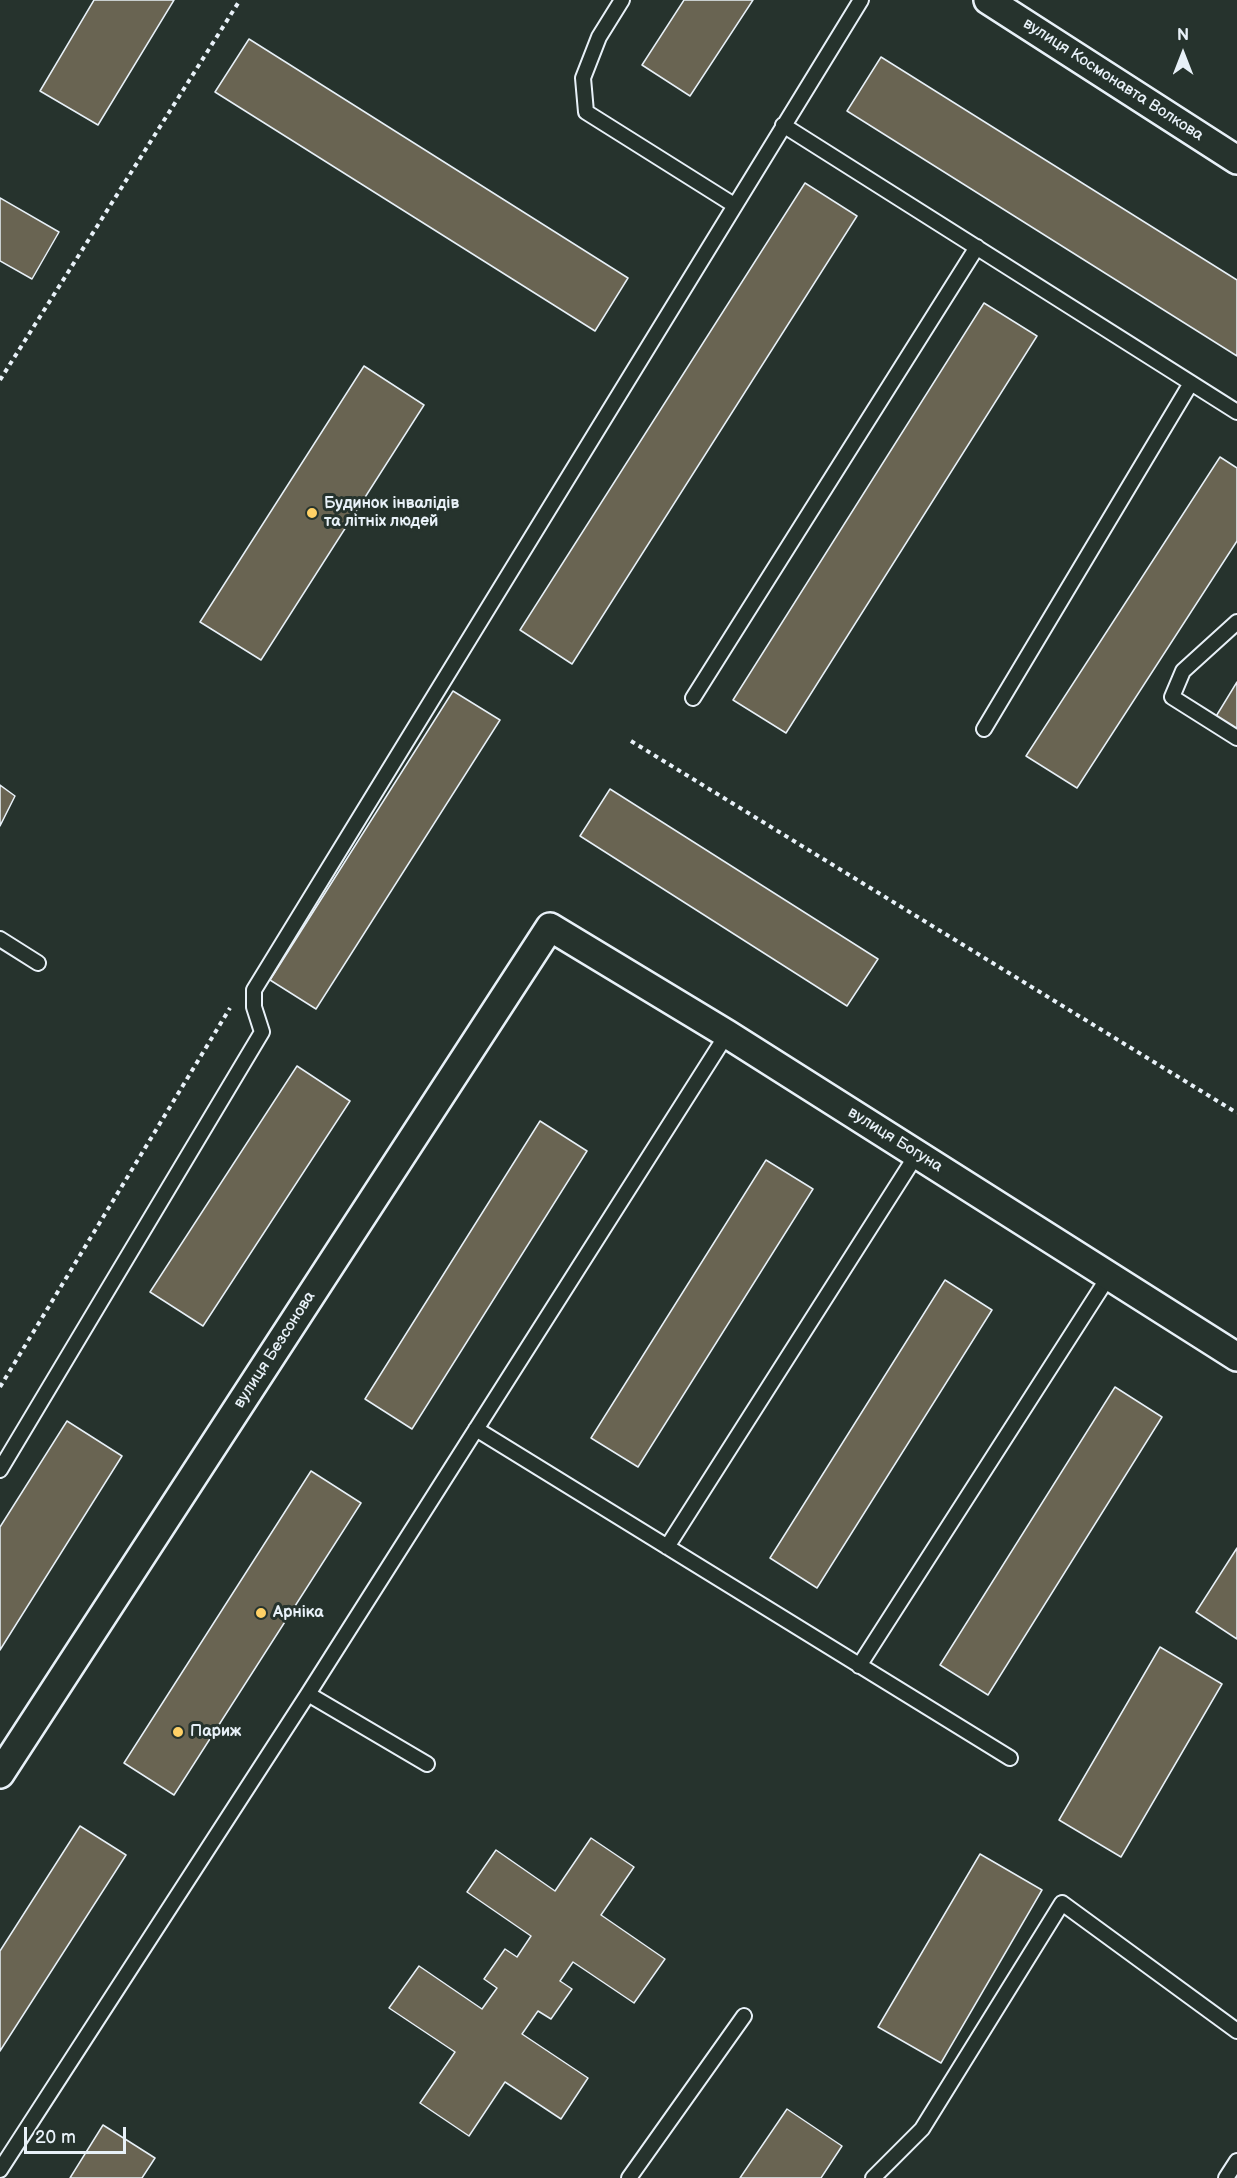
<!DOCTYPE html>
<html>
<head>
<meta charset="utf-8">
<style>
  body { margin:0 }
  #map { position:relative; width:1237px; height:2178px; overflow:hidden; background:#26332d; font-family:"Balsamiq Sans",sans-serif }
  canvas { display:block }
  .north { position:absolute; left:1153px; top:24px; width:60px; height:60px; -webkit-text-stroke:4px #26332d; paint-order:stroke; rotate:0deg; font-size:16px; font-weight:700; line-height:24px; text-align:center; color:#e8f1f8 }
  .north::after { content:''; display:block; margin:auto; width:21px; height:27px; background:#e8f1f8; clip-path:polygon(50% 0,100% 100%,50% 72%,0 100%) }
  .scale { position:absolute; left:24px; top:2127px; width:102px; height:27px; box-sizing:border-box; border:3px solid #e8f1f8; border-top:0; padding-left:8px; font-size:18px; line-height:21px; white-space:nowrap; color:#e8f1f8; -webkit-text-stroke:4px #26332d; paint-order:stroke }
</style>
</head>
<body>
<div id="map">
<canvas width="1237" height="2178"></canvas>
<div class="north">N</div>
<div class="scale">20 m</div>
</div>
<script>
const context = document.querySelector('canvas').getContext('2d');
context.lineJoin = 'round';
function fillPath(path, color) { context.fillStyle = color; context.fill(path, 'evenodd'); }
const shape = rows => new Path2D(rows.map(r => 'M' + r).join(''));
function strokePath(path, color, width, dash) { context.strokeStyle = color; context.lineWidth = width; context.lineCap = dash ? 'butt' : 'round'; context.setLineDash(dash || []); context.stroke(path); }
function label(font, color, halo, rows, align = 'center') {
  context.font = font + ' "Balsamiq Sans",sans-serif'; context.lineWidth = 6; context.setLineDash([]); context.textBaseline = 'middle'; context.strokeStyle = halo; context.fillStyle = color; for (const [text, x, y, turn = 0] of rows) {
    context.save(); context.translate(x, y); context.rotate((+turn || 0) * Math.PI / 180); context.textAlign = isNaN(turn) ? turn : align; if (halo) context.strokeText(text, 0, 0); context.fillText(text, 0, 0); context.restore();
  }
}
const building = shape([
  [94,0,174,0,98,125,40,91,94,0],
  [684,0,753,0,690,96,642,65,684,0],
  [249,39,628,278,595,331,215,92,249,39],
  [881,57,1237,280,1237,356,847,111,881,57],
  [805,183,857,216,572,664,520,630,805,183],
  [0,198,59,232,32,279,0,261,0,198],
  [984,303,1037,336,786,733,733,700,984,303],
  [364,366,424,405,261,660,200,622,364,366],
  [1220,457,1237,468,1237,541,1077,788,1026,756,1220,457],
  [1237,682,1237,732,1215,718,1237,682],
  [453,691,500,720,316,1009,270,980,453,691],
  [0,785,15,796,0,826,0,785],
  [610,789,878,959,847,1006,580,836,610,789],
  [297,1066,350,1101,203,1326,150,1292,297,1066],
  [540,1121,587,1151,412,1429,365,1399,540,1121],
  [766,1160,813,1189,638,1467,591,1438,766,1160],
  [945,1280,992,1310,817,1588,770,1558,945,1280],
  [1115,1387,1162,1417,988,1695,940,1665,1115,1387],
  [67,1421,122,1456,0,1650,0,1527,67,1421],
  [311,1471,361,1503,174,1795,124,1763,311,1471],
  [1237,1548,1237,1639,1196,1612,1237,1548],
  [1160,1647,1222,1684,1121,1857,1059,1820,1160,1647],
  [80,1826,126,1855,0,2051,0,1951,80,1826],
  [591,1838,634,1867,601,1915,665,1959,634,2003,573,1962,560,1981,572,1989,551,2019,538,2011,522,2034,588,2078,561,2119,505,2082,469,2136,420,2103,455,2052,389,2008,419,1966,482,2009,497,1988,484,1979,505,1949,517,1957,531,1936,467,1892,496,1850,555,1891,591,1838],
  [980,1854,1042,1890,941,2063,878,2027,980,1854],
  [787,2109,842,2146,821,2178,740,2178,787,2109],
  [103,2125,155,2158,142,2178,70,2178,103,2125]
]);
fillPath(building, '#696452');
strokePath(building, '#e8f1f8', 1.5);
const lane = shape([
  [622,0,599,37,583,78,586,112,734,205],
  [783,125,1237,412],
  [1237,622,1183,671,1172,697,1237,738],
  [693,698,977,247],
  [984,729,1191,383],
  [0,939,38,963],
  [476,1429,1010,1758],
  [0,1470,262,1032,254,1007,254,990,861,0],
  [667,1547,917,1154],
  [859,1666,1109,1276],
  [308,1694,427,1764],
  [0,2170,308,1694,727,1034],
  [629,2178,744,2016],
  [873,2178,922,2129,1062,1903,1237,2031],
  [1226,2178,1237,2161]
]);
const street = shape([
  [988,0,1237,160],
  [0,1774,550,927,727,1034,1237,1357]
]);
strokePath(lane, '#e8f1f8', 18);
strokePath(street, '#e8f1f8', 32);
strokePath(shape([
  [0,380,240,0],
  [631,741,1237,1113],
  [0,1387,230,1008]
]), '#e8f1f8', 4, [4.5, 4.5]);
strokePath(lane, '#26332d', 14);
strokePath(street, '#26332d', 27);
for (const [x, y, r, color] of [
  [312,513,6,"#ffd166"],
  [261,1613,6,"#ffd166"],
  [178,1732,6,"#ffd166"]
]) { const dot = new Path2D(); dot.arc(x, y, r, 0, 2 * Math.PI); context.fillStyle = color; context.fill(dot); strokePath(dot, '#26332d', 2); }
label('16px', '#e8f1f8', '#26332d', [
  ["вулиця Космонавта Волкова",1113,80,33],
  ["вулиця Богуна",895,1140,32],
  ["вулиця Безсонова",275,1350,-57]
]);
label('bold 16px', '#e8f1f8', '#26332d', [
  ["Будинок інвалідів",324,504],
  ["та літніх людей",324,522],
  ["Арніка",273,1613],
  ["Париж",190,1732]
], 'left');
</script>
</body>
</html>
